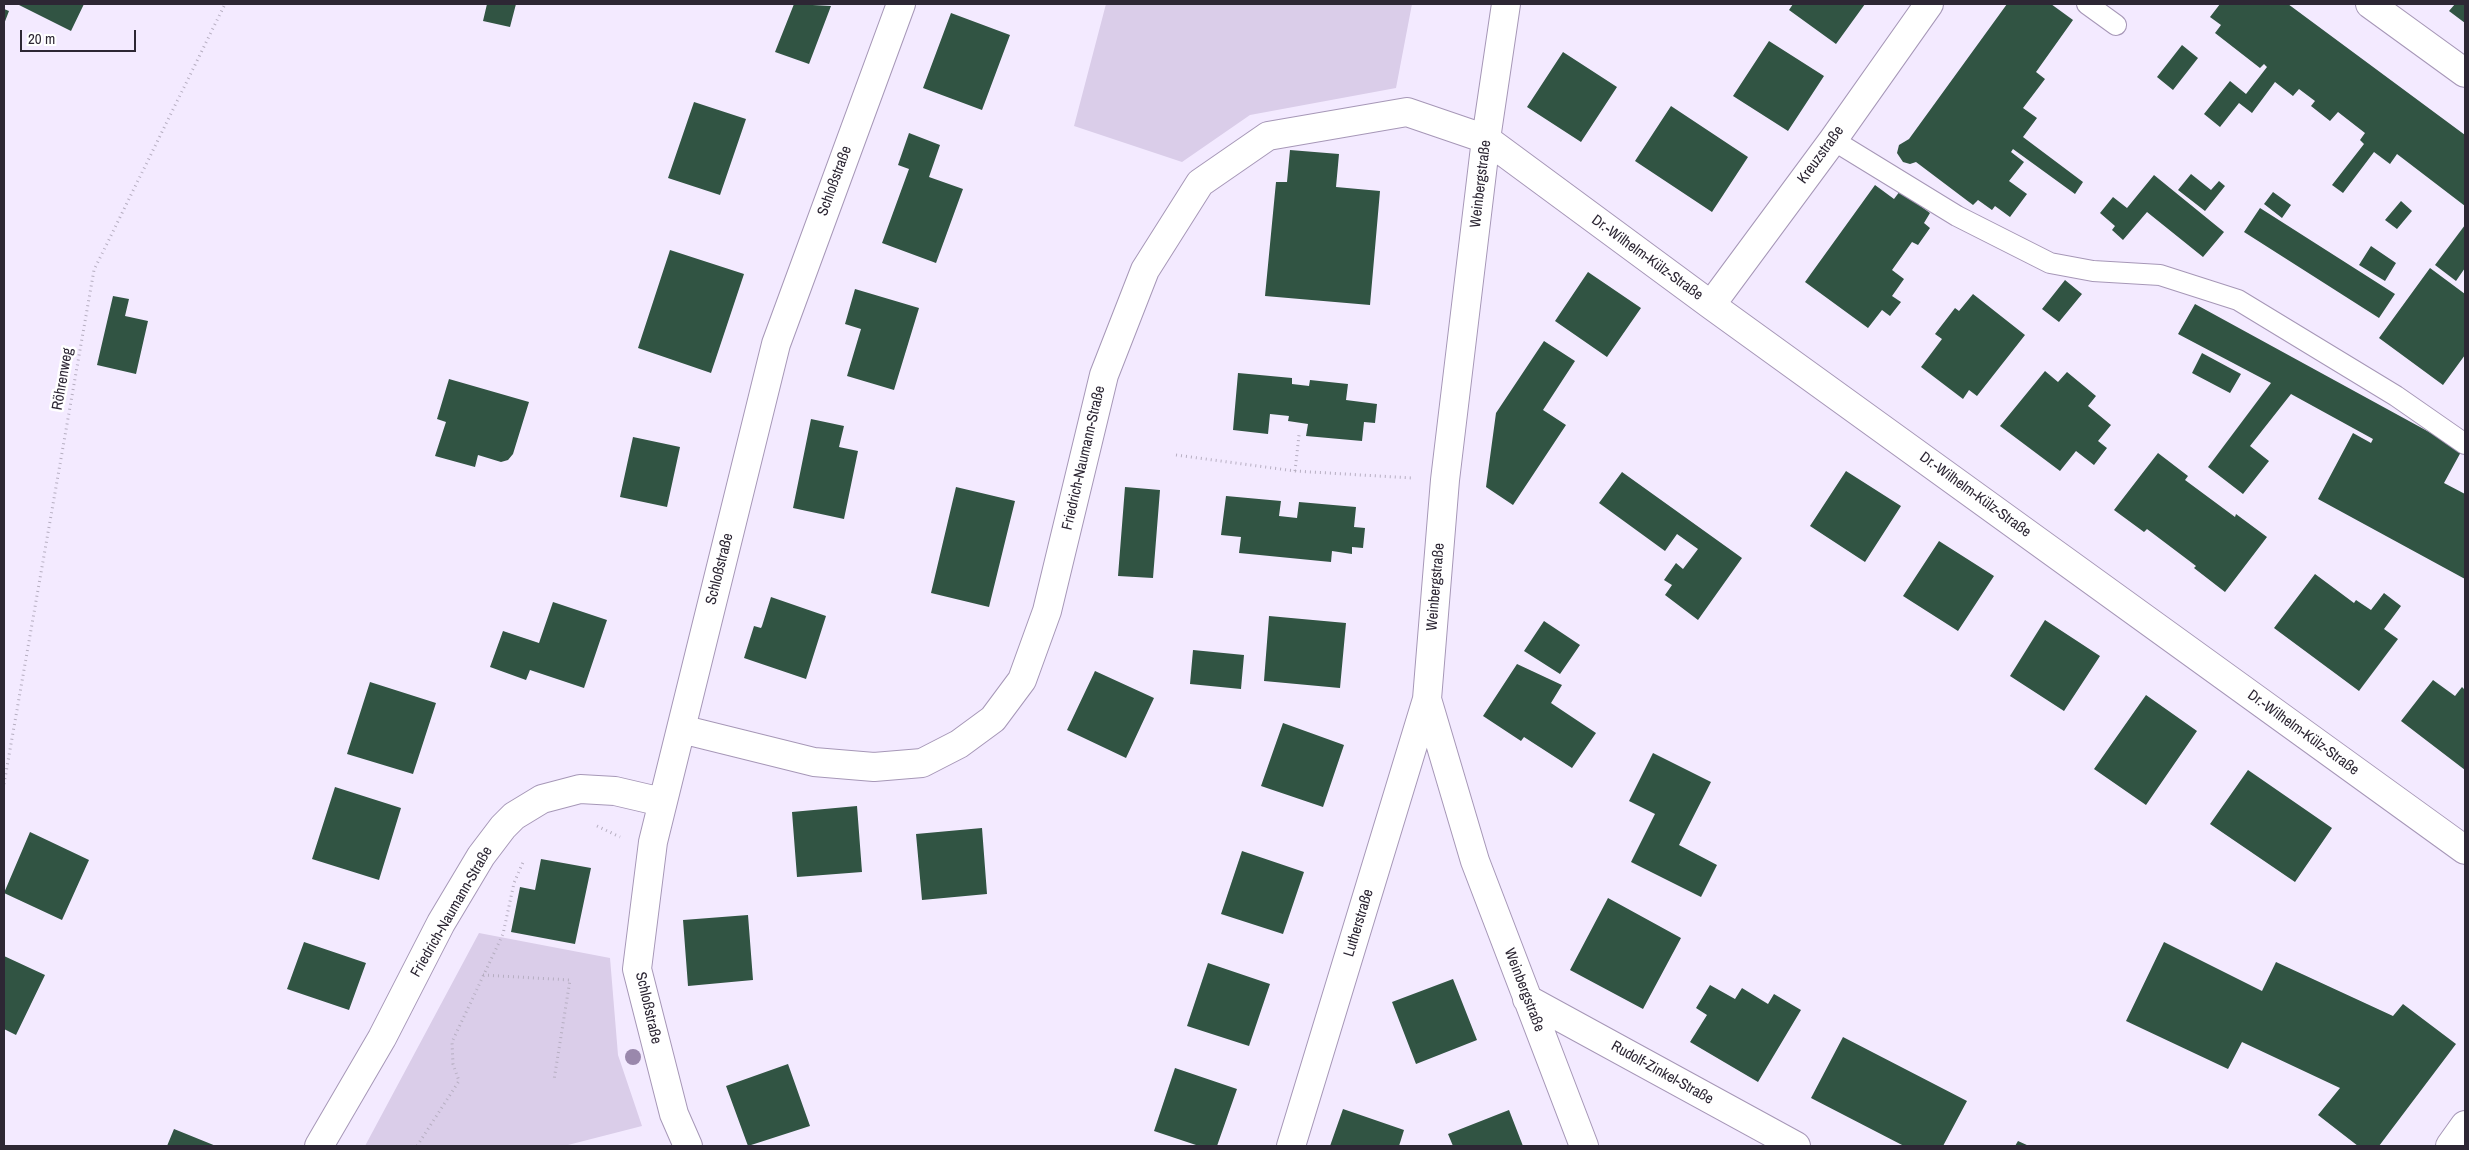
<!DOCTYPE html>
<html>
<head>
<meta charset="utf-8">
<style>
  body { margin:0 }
  #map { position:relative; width:2469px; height:1150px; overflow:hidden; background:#f3eaff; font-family:"Archivo Narrow",sans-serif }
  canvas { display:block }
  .frame { position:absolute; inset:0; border:5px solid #2d2734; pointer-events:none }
  .scale { position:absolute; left:20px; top:30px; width:116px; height:22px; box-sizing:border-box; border:2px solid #2d2734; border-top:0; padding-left:6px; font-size:15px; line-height:18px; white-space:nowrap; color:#2d2734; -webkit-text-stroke:4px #fff; paint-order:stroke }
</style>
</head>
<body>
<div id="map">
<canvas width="2469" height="1150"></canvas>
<div class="frame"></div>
<div class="scale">20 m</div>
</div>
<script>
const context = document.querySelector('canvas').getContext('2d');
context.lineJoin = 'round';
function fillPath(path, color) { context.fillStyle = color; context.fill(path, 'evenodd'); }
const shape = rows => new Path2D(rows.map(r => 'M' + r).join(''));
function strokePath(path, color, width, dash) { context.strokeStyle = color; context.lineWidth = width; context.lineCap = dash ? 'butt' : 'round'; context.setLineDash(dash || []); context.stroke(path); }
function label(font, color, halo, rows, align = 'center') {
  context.font = font + ' "Archivo Narrow",sans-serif'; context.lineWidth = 5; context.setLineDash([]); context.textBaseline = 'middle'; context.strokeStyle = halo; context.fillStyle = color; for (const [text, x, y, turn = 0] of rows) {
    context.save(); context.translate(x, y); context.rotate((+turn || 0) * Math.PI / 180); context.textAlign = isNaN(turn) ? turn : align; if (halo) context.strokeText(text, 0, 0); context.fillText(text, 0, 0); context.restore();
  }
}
fillPath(shape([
  [1106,4,1412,4,1396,88,1250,115,1182,162,1074,126],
  [479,933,610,958,618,1055,642,1126,564,1146,365,1146]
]), '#dacde9');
fillPath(shape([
  [17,4,84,4,71,31],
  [487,4,516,4,510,27,483,21],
  [794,4,831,6,809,64,775,52],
  [1793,4,1865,4,1836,44,1789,10],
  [2007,4,2051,4,2073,20,2036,72,2045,79,2023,108,2037,118,2023,137,2083,182,2075,194,2013,149,2011,152,2024,162,2009,181,2027,194,2010,217,1995,206,1992,210,1978,200,1973,205,1916,162,1910,164,1903,162,1897,153,1899,145,1909,139],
  [2220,4,2288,4,2465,135,2465,206,2397,154,2390,164,2374,152,2343,193,2332,185,2364,144,2360,140,2365,133,2338,112,2330,121,2311,106,2315,101,2299,89,2293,96,2275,82,2252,113,2239,103,2220,127,2204,114,2230,81,2246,94,2267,67,2264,64,2260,68,2215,33,2221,25,2210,17],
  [2455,4,2465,4,2465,23,2449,11],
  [4,9,9,11,4,24],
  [951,13,1010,35,982,110,923,88],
  [1769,41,1824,76,1788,131,1733,96],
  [2182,45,2198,58,2173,90,2157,77],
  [1563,52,1617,87,1581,142,1527,107],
  [694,102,746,119,720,195,668,178],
  [1671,106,1748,157,1712,212,1635,161],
  [909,133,940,145,929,177,963,189,936,263,882,243,909,169,898,165],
  [1290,150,1339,154,1336,187,1380,191,1370,305,1265,296,1276,182,1287,182],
  [2191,174,2211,190,2219,181,2225,186,2205,211,2178,190],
  [2154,175,2224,232,2203,257,2147,212,2123,240,2112,230,2115,226,2100,213,2113,197,2127,208],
  [1875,185,1894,199,1900,191,1930,213,1924,223,1930,228,1918,245,1912,242,1892,270,1904,279,1892,296,1901,302,1890,316,1882,310,1868,328,1805,282],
  [2273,192,2291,205,2282,218,2264,204],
  [2401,201,2412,211,2397,229,2385,220],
  [2260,208,2395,294,2379,318,2244,232],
  [2465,225,2465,268,2456,281,2435,265],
  [2371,246,2396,263,2385,281,2359,265],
  [670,250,744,274,711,373,638,348],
  [2430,268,2465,294,2465,355,2443,385,2379,338],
  [1588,272,1641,308,1607,357,1555,321],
  [2065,280,2082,294,2059,322,2042,309],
  [855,289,919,308,894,390,847,376,861,329,845,324],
  [1973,294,2025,335,1977,396,1969,390,1963,399,1921,367,1942,339,1935,334,1955,308,1959,311],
  [113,296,129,299,125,316,148,321,136,374,97,365],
  [2195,304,2462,450,2444,483,2465,494,2465,579,2318,499,2353,433,2371,443,2373,439,2291,394,2250,446,2269,461,2243,494,2208,467,2271,383,2178,334],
  [1544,341,1575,361,1543,410,1566,425,1513,505,1486,487,1496,413],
  [2202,353,2241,374,2230,393,2192,373],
  [2045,371,2058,382,2067,372,2096,396,2088,406,2111,425,2098,441,2107,448,2094,465,2076,451,2060,471,2000,426],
  [1238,373,1292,378,1292,384,1309,386,1310,380,1348,384,1346,400,1377,404,1375,423,1364,422,1362,441,1306,436,1308,424,1288,421,1289,416,1270,414,1268,434,1233,430],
  [449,379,529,402,513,454,508,460,501,462,478,455,475,467,435,456,446,422,437,419],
  [811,419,844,426,839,447,858,451,844,519,793,508],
  [633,437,680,447,667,507,620,497],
  [2158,453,2188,476,2185,480,2235,517,2236,514,2267,537,2225,592,2194,568,2196,566,2147,529,2144,532,2114,510],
  [1846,471,1901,506,1865,562,1810,526],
  [1622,472,1742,558,1698,620,1665,595,1672,585,1664,580,1676,563,1683,569,1698,549,1677,534,1665,551,1599,503],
  [956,487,1015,501,989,607,931,593],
  [1125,487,1160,490,1153,578,1118,576],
  [1226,496,1281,501,1279,516,1297,518,1299,502,1356,507,1354,527,1365,528,1363,548,1352,547,1352,554,1332,551,1331,562,1239,553,1241,537,1221,535],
  [1939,541,1994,576,1958,631,1903,596],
  [2315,574,2354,603,2356,600,2371,610,2384,593,2401,606,2384,629,2398,639,2359,691,2274,628],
  [771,597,826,616,806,679,744,658,754,626,761,628,762,626],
  [553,602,607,620,584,688,530,670,526,680,490,667,503,631,539,643],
  [1269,616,1346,623,1340,688,1264,681],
  [2045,620,2100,656,2064,711,2010,676],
  [1544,621,1580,645,1560,674,1524,651],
  [1193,650,1244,655,1241,689,1190,684],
  [1517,664,1562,685,1551,703,1596,733,1572,768,1524,737,1521,741,1483,716],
  [1095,671,1154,698,1126,758,1067,730],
  [2433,680,2455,696,2462,687,2465,690,2465,770,2401,721],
  [370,682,436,703,413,774,347,754],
  [2146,695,2197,731,2146,805,2094,769],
  [1283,723,1344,745,1323,807,1261,786],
  [1653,753,1711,782,1679,845,1717,865,1701,897,1631,862,1655,814,1629,801],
  [2248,770,2332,828,2295,882,2210,824],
  [335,787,401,808,379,880,312,859],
  [857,806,862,872,797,877,792,812],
  [982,828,987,894,922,900,916,834],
  [30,832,89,860,62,920,4,893],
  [1242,851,1304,872,1283,934,1221,914],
  [541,859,591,868,575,944,511,932,520,887,535,890],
  [1608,898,1681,938,1643,1009,1570,970],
  [748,915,753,980,688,986,683,920],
  [304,942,366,963,349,1010,287,989],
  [2164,942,2262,991,2276,962,2393,1016,2403,1004,2456,1044,2379,1146,2358,1146,2318,1115,2340,1088,2242,1042,2228,1069,2126,1021],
  [4,956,45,975,16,1035,4,1029],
  [1208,963,1270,984,1249,1046,1187,1026],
  [1453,979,1477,1040,1416,1064,1392,1002],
  [1710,985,1735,999,1742,988,1768,1004,1774,994,1801,1010,1758,1082,1690,1042,1707,1015,1696,1008],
  [1843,1037,1967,1101,1943,1146,1904,1146,1811,1098],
  [788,1064,810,1126,748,1146,726,1086],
  [1175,1068,1237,1089,1217,1146,1199,1146,1154,1131],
  [1343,1109,1404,1130,1399,1146,1330,1146],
  [1509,1110,1523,1146,1453,1146,1448,1134],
  [174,1129,216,1146,167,1146],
  [2018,1141,2029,1146,2015,1146]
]), '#315443');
const lane = shape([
  [2087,4,2116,25],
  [1833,140,1957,216,2050,263,2093,271,2160,275,2238,300,2396,396,2465,444]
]);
const street = shape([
  [1506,4,1486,139,1445,480,1427,699,1475,861,1584,1146],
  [2370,4,2465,73],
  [1711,305,1833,140,1929,4],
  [681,729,814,762,874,767,922,763,959,744,993,719,1022,680,1047,611,1104,375,1145,270,1200,183,1268,136,1407,112,1486,139,1711,305,2465,850],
  [1527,999,1796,1146],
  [319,1146,382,1038,441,923,481,856,503,827,514,816,542,799,580,789,615,791,662,802],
  [688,1146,674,1114,637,969,653,842,776,344,901,4],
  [1291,1146,1427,699],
  [2450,1146,2465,1125]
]);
strokePath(lane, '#a697b7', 22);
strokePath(street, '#a697b7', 30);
strokePath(shape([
  [1176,455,1295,471,1412,478],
  [1295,471,1299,435],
  [4,784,94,270,225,4],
  [597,826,620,837],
  [483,975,570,980,554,1080],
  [417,1146,459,1081,453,1064,452,1042,503,934,514,883,524,860]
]), '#b6aec1', 3, [1, 4]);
strokePath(lane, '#fff', 20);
strokePath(street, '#fff', 28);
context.fillStyle = '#9a88ac';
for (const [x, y] of [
  [633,1057]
]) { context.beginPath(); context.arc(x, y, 8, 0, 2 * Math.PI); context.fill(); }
label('15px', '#2d2734', '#fff', [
  ["Kreuzstraße",1821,155,-54],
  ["Schloßstraße",835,181,-70],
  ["Weinbergstraße",1481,184,-83],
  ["Dr.-Wilhelm-Külz-Straße",1647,258,36],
  ["Röhrenweg",63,379,-80],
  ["Friedrich-Naumann-Straße",1084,458,-77],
  ["Dr.-Wilhelm-Külz-Straße",1975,495,36],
  ["Schloßstraße",720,569,-76],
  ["Weinbergstraße",1436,587,-85],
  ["Dr.-Wilhelm-Külz-Straße",2303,733,36],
  ["Friedrich-Naumann-Straße",452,912,-60],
  ["Lutherstraße",1359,923,-73],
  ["Weinbergstraße",1524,990,69],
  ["Schloßstraße",648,1008,77],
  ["Rudolf-Zinkel-Straße",1662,1073,29]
]);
</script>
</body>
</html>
